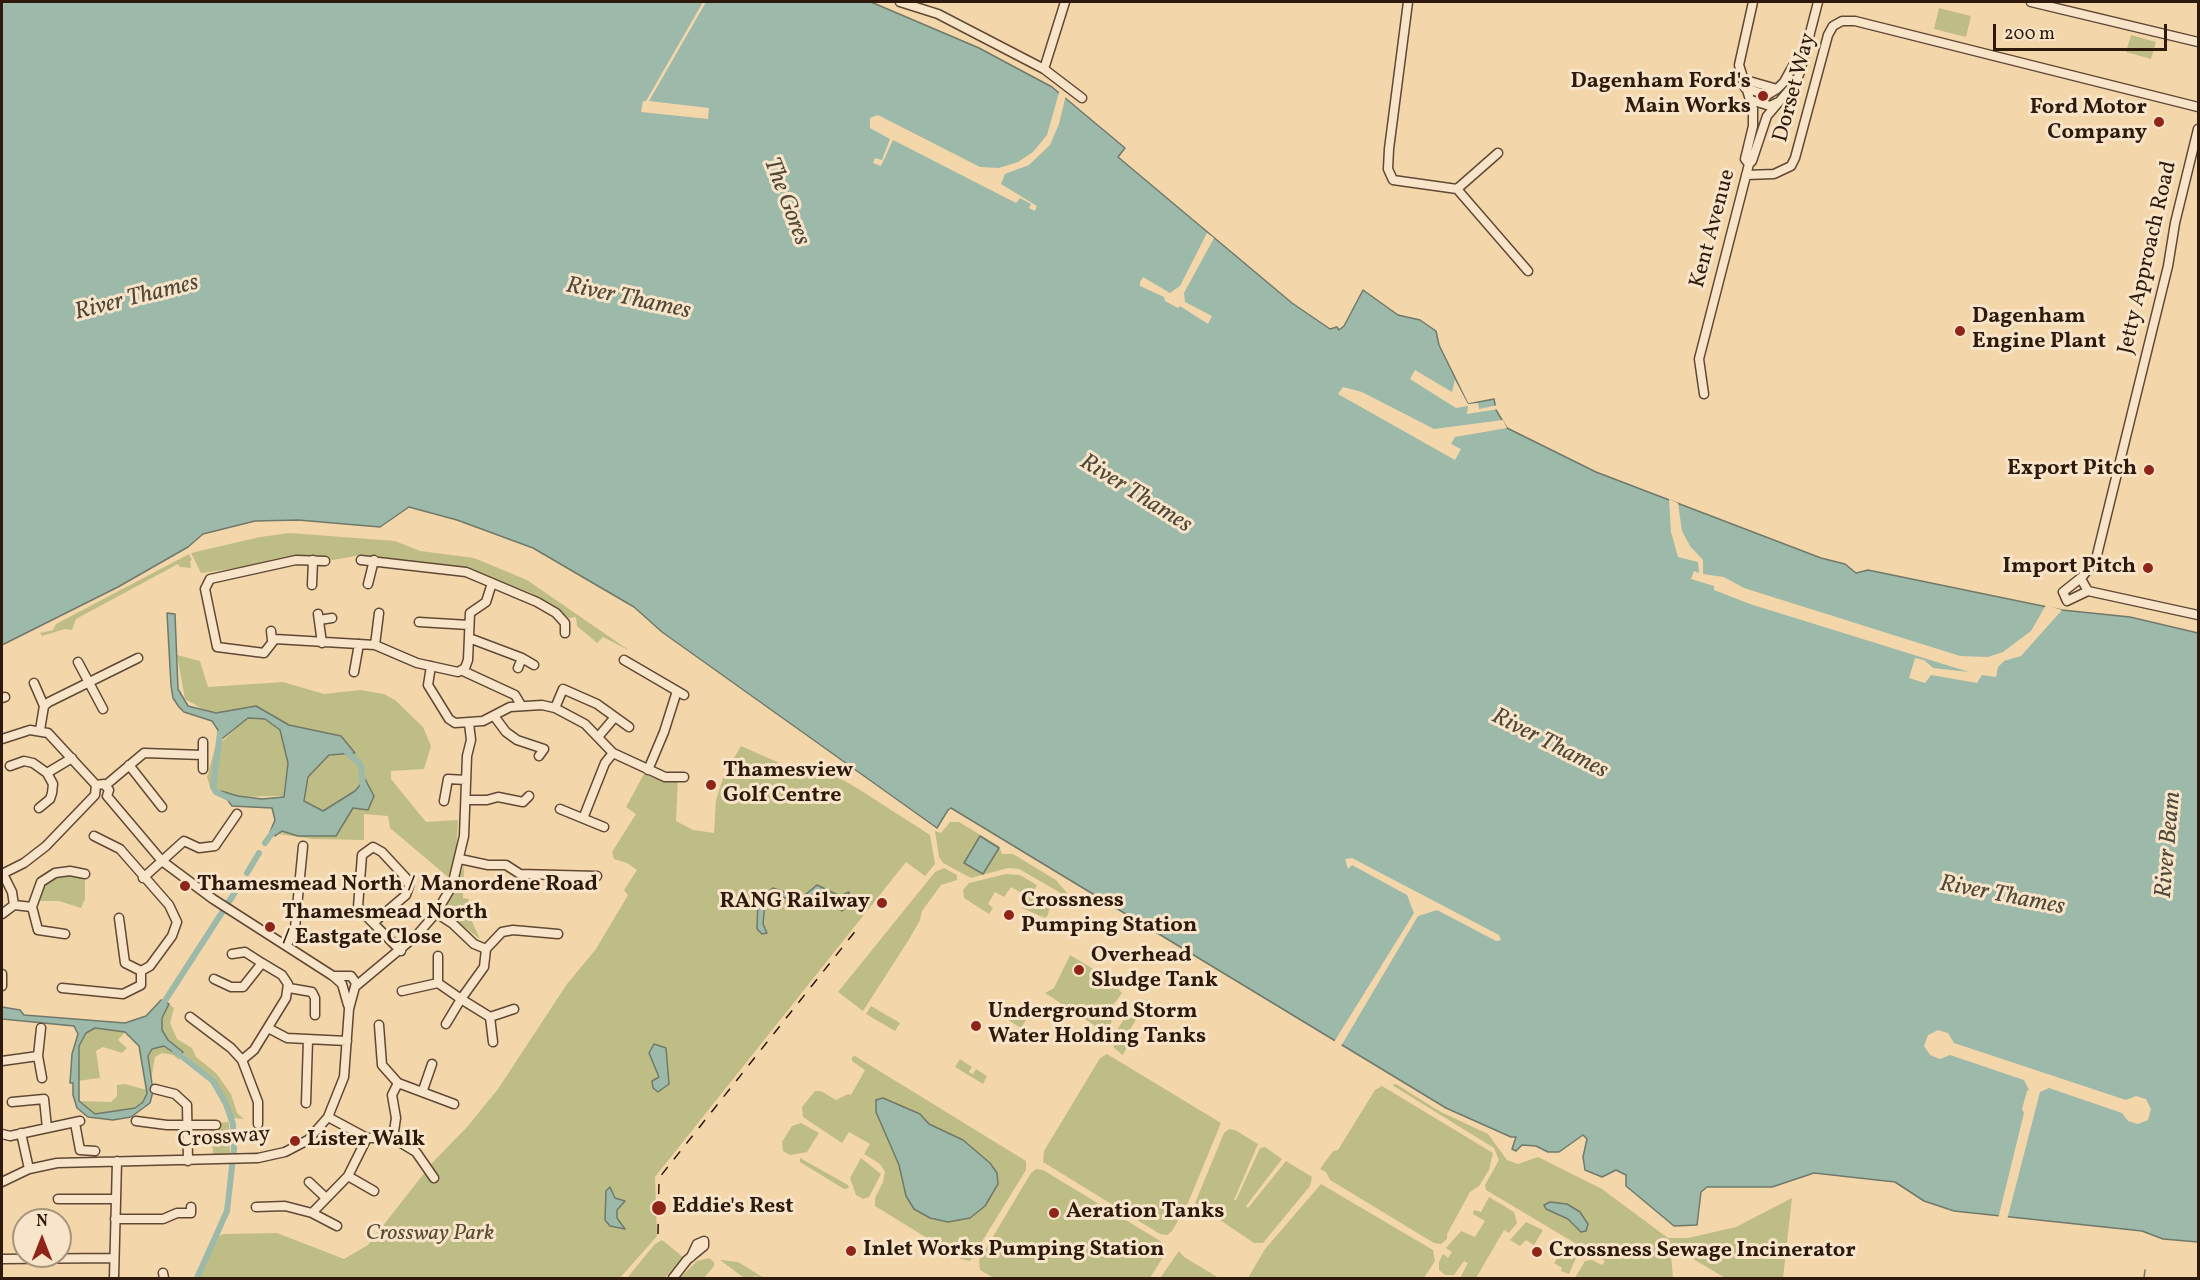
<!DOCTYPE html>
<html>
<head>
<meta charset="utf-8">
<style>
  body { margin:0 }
  #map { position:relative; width:2200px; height:1280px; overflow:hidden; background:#f4d6ab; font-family:Vollkorn,serif }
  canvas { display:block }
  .frame { position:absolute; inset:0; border:3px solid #2f190c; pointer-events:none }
  .north { position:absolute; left:12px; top:1208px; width:60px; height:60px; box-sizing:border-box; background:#f8e4c8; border:2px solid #a8937d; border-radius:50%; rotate:0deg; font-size:16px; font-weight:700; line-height:24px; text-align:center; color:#2f190c }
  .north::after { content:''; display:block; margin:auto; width:21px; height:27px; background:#8f2418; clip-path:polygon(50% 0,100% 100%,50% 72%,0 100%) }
  .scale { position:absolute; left:1993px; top:24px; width:174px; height:27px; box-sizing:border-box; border:3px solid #2f190c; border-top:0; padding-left:8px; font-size:18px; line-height:21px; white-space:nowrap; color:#2f190c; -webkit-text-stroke:4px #f8e4c8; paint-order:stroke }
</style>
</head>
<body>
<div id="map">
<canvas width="2200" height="1280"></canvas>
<div class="frame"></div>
<div class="north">N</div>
<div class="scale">200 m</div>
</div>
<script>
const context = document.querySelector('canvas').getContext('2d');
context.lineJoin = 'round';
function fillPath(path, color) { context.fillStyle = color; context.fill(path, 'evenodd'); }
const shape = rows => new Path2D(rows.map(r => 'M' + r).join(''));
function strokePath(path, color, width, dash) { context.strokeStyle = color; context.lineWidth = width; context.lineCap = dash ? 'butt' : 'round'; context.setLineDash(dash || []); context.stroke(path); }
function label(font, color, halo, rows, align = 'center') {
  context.font = font + ' Vollkorn,serif'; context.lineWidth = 6; context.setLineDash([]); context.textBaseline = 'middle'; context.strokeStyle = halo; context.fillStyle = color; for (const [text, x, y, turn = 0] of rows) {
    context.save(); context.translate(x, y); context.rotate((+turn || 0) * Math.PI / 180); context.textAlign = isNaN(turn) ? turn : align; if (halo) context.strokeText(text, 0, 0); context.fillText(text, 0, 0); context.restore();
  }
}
fillPath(shape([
  [1939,8,1971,16,1966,37,1934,29],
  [2131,35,2156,42,2151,59,2126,52],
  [290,533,395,541,420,551,474,558,527,580,630,651,603,637,597,643,577,626,576,617,569,618,531,593,459,566,361,555,333,560,294,556,272,563,201,573,191,553,260,537],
  [189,554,192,560,190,561,191,568,180,567,178,564,76,619,72,630,65,629,42,636,40,633,53,630,56,624],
  [177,655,200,661,208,687,283,682,324,694,360,690,384,694,395,700,423,727,431,746,424,769,391,771,391,779,426,822,458,820,456,853,448,877,390,828,388,816,364,814,364,840,312,839,279,834,281,796,238,797,211,790,207,777,215,748,247,718,206,711,185,699],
  [741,746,784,765,821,768,857,788,930,835,935,864,925,876,906,862,655,1177,657,1236,620,1278,195,1278,212,1240,223,1234,277,1233,344,1259,368,1245,432,1163,467,1127,498,1089,567,984,596,949,628,895,624,890,637,870,627,863,614,859,612,852,636,814,626,807,644,774,657,779,678,779,676,821,693,830,714,833,716,800,724,775],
  [950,822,959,822,999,846,1002,854,1013,854,1056,880,1068,894,1082,898,1078,903,1019,869,1008,868,971,878,943,863,939,857,935,831,941,833],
  [464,866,463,898,469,899,468,913,480,939,447,914,446,906],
  [944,868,957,875,957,880,941,885,922,911,920,920,908,941,863,1011,838,992,935,872],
  [57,874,71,874,85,880,85,899,81,908,59,901,40,901,45,884],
  [1006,874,1020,875,1037,885,1033,893,1051,901,1048,915,1045,918,1022,908,1029,897,1011,887,1004,897,995,892,988,904,993,908,989,914,964,898,963,890,969,883],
  [1070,955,1095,970,1087,984,1096,971,1121,986,1119,990,1122,993,1108,1012,1112,1018,1111,1024,1106,1027,1097,1027,1045,993,1054,988],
  [999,1003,1026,1020,1021,1028,994,1011],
  [169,1004,174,1008,170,1023,177,1039,192,1048,196,1057,216,1073,231,1094,237,1113,244,1119,232,1118,229,1105,215,1081,168,1040,162,1030,162,1018],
  [871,1006,900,1023,895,1031,866,1014],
  [1132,1011,1137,1018,1128,1033,1132,1036,1123,1055,1114,1048,1113,1037,1125,1017],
  [95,1028,125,1032,118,1040,127,1048,122,1053,103,1047,96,1051,100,1078,77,1081,79,1046,86,1033],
  [158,1046,164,1046,180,1057,179,1060,173,1055,162,1053,155,1057,151,1080,148,1056,152,1049],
  [1107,1054,1221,1123,1188,1203,1172,1231,1167,1235,1160,1234,1043,1162,1044,1151,1100,1058],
  [855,1056,1026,1161,1026,1170,970,1261,961,1259,875,1206,875,1198,883,1182,885,1172,880,1164,864,1154,870,1144,849,1132,842,1143,803,1117,802,1107,815,1091,821,1091,836,1100,848,1094,851,1095,865,1070,852,1061,852,1057],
  [960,1059,972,1067,969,1072,973,1074,976,1069,987,1076,983,1084,955,1067],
  [125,1084,147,1090,143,1102,135,1108,95,1114,79,1101,111,1102,117,1096,117,1085],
  [1396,1084,1439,1111,1488,1134,1507,1160,1518,1164,1538,1157,1602,1189,1668,1238,1688,1238,1736,1227,1792,1198,1783,1278,1725,1278,1670,1245,1673,1278,1575,1278,1585,1261,1592,1260,1602,1265,1605,1261,1486,1190,1485,1185,1499,1160,1494,1148,1392,1085],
  [1382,1086,1493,1153,1489,1170,1479,1186,1470,1192,1447,1234,1447,1239,1441,1244,1434,1243,1330,1180,1326,1172,1320,1169,1333,1151,1338,1150,1375,1090],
  [229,1122,230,1156,213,1156,212,1128,217,1123],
  [801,1123,819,1133,807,1152,790,1155,783,1151,782,1142,792,1126],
  [1229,1129,1235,1130,1258,1144,1234,1200,1236,1200,1260,1148,1265,1147,1282,1159,1246,1206,1248,1208,1286,1161,1312,1177,1310,1186,1263,1243,1254,1243,1195,1203,1224,1133],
  [800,1158,848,1185,849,1188,844,1189,800,1162],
  [861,1158,881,1174,869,1197,863,1199,856,1195,850,1178],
  [1036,1169,1043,1170,1162,1242,1166,1248,1165,1254,1150,1278,994,1278,980,1270,979,1260,1031,1173],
  [1321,1184,1433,1250,1435,1261,1424,1278,1248,1278,1265,1249],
  [1489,1197,1514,1212,1517,1223,1509,1233,1504,1230,1476,1278,1460,1278,1468,1263,1464,1261,1454,1275,1445,1275,1439,1270,1439,1262,1443,1254,1448,1258,1452,1252,1446,1248,1461,1231,1475,1237,1485,1221,1473,1214,1474,1210,1481,1212],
  [1526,1222,1543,1230,1534,1245,1526,1240,1520,1246,1510,1240],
  [662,1240,683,1257,665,1278,627,1278,655,1244],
  [1566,1244,1578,1253,1569,1274,1561,1271,1562,1268,1554,1263],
  [1179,1251,1184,1257,1219,1278,1160,1278],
  [709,1258,714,1262,714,1266,704,1278,680,1278,697,1261],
  [720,1260,738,1262,764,1278,755,1276,753,1278,744,1278]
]), '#bfbd86');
const water = shape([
  [2,2,871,2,979,48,1052,87,1125,148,1118,157,1292,303,1330,329,1337,327,1339,330,1344,326,1363,290,1398,315,1420,320,1436,331,1439,345,1468,404,1494,399,1496,410,1507,428,1596,472,1821,558,1845,564,1856,573,1868,570,2062,610,2130,617,2198,633,2198,1242,2163,1239,2142,1231,1954,1211,1924,1201,1895,1182,1814,1173,1772,1187,1707,1187,1701,1192,1697,1225,1674,1226,1626,1186,1626,1175,1616,1170,1602,1177,1585,1170,1583,1157,1587,1139,1583,1135,1559,1152,1548,1152,1536,1146,1522,1145,1516,1151,1512,1149,1516,1137,1511,1137,1446,1108,951,808,948,810,937,828,662,632,634,607,533,548,457,520,409,507,380,527,298,520,255,521,203,534,188,547,118,587,2,645,2,2],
  [167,613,175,614,178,689,188,706,216,713,256,706,289,725,341,736,355,753,329,755,308,777,304,801,323,811,355,791,365,779,374,796,368,810,353,808,336,836,298,836,282,831,275,836,270,832,275,820,272,808,232,806,221,791,238,796,262,799,284,797,288,763,280,730,265,719,248,718,218,742,218,730,212,721,184,712,179,707,173,698,171,686,167,613],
  [980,836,999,848,983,874,964,863,980,836],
  [817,885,840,896,849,892,849,904,842,911,836,904,819,897,800,902,774,895,765,902,763,924,767,933,762,934,757,929,758,899,773,888,798,897,805,895,817,885],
  [161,1000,169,1004,162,1018,162,1030,168,1040,183,1052,180,1057,164,1046,152,1049,148,1056,153,1091,150,1103,131,1117,113,1120,88,1117,77,1108,73,1095,73,1083,70,1083,72,1054,78,1034,74,1026,2,1019,2,1007,20,1010,24,1015,125,1023,146,1016,161,1000],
  [95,1028,125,1032,139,1046,147,1093,143,1102,135,1108,95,1114,79,1101,79,1046,86,1033,95,1028],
  [654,1044,666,1048,669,1084,658,1092,653,1088,652,1081,659,1077,649,1053,654,1044],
  [883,1098,920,1114,929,1124,963,1140,990,1163,997,1173,998,1184,985,1206,970,1218,948,1222,930,1218,914,1209,906,1196,899,1165,876,1112,876,1100,883,1098],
  [610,1187,615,1198,625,1201,617,1210,617,1218,625,1229,610,1226,605,1220,606,1191,610,1187],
  [1550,1202,1567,1204,1580,1212,1588,1224,1586,1231,1581,1232,1568,1219,1546,1209,1544,1205,1550,1202]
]);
fillPath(water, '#9cb9a9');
strokePath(water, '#70796a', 1.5);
fillPath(shape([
  [703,2,706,2,649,101,709,108,708,119,641,112,643,101,646,101],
  [1060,89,1066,95,1059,124,1050,145,1029,165,1005,174,1001,184,1037,206,1035,211,1029,208,1031,204,1020,198,1016,203,893,140,881,166,873,163,875,158,882,160,890,139,870,128,870,118,878,115,980,167,999,168,1018,162,1033,152,1047,135],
  [1207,233,1214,238,1184,293,1185,302,1212,316,1208,324,1180,306,1178,308,1165,301,1164,297,1140,286,1140,282,1143,277,1170,293,1180,286],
  [1415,370,1452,392,1455,380,1468,404,1478,403,1479,409,1498,405,1499,409,1467,414,1468,406,1456,408,1410,379],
  [1343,387,1362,392,1434,429,1503,420,1507,428,1455,437,1451,444,1461,449,1455,460,1338,394],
  [1669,499,1678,503,1682,531,1690,546,1703,560,1703,574,1724,577,1744,588,1960,656,1988,657,2003,652,2031,631,2046,605,2062,610,2021,656,2004,661,1998,667,1996,677,1982,675,1977,683,1931,675,1925,683,1909,678,1915,658,1924,660,1933,668,1969,672,1750,604,1714,590,1714,586,1691,579,1694,571,1699,573,1698,562,1678,557,1671,532],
  [1352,858,1499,935,1501,940,1496,941,1437,910,1418,916,1341,1046,1334,1042,1414,913,1407,895,1352,865,1348,869,1345,859],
  [1938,1030,1948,1033,1954,1043,2126,1100,2136,1096,2146,1099,2151,1109,2148,1120,2138,1124,2128,1121,2122,1113,2049,1088,2040,1092,2007,1220,1998,1219,2024,1113,2022,1109,2027,1091,2029,1090,2024,1080,1950,1055,1940,1059,1930,1055,1924,1046,1928,1035]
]), '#f4d6ab');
strokePath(shape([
  [2144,1278,2145,1270]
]), '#70796a', 1.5);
strokePath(shape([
  [220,733,213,787,216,792,233,800],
  [346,751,361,765,363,788],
  [265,843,275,829],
  [247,873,259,853],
  [161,1007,241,883],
  [175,1051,213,1081,226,1104,233,1124,234,1149,227,1211,197,1278]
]), '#9cb9a9', 6);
const minor = shape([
  [900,2,938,14,1044,69,1082,98],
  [1408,2,1389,149,1388,169,1393,180,1457,189,1498,153],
  [2031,2,2198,42],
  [1044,69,1065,2],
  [1742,79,1777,89,1784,82,1794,64,1805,54],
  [1745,88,1767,95,1777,89],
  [1751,100,1770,106,1776,103],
  [1749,164,1745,159,1753,126,1753,109,1739,65,1753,2],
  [1746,175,1774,174,1791,166,1795,158,1828,35,1833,26,1842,21,1855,21,2198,107],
  [1457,189,1528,271],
  [1704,394,1699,359,1749,164,1752,161,1767,116,1796,82,1800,72,1818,2],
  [361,560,466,572,537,602,556,613,565,623,565,633],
  [325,561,296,560,210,579,205,589,217,647,264,653,275,639,375,645,417,663,458,672,465,668,468,660,470,613,486,602,492,583],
  [2081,579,2088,591,2198,615],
  [368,584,374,560],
  [312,585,313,560],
  [2088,591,2067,601,2063,592,2082,577,2096,559,2168,266,2175,223,2198,129],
  [318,614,322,643],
  [319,620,332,618],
  [419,622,469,625],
  [271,631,272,640],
  [469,638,522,658,518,668],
  [375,645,379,613],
  [522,658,534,665],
  [624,660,684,695],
  [78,662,103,709],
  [431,666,428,685,449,719,455,723,483,721,510,707,542,705,555,708,585,724,613,753,665,777,684,777],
  [463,671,515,695,521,705],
  [354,672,359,644],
  [34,683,44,706],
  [2,698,5,697],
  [555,708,563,689,597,704,629,727],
  [494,716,506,732,517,740,544,749,539,756],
  [40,730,44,706,49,702,138,658],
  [598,737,615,717],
  [2,739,30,730,48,733,96,785],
  [129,765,162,807],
  [10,766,24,761,33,763,47,773,53,784,52,793,50,799,39,808],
  [203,769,203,742],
  [648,770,664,732,677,691],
  [47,773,72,758],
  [106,785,144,753,203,755],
  [466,800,487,800,498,797,523,802,529,796],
  [444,801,448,779,466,780],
  [560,809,604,827],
  [584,816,605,763,613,753],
  [94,836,120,849,169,905,177,922,172,936,150,966,141,971,125,963,119,918],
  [460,859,488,865,506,865,520,874,597,876],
  [2,874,24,863,46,846,95,795,96,785,104,784,109,790,107,796,162,861,213,899,333,976,342,984,348,1005],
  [143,878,184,841,199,848,215,846,237,814],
  [14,905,32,907,41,882,55,873,70,871,85,874],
  [32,907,38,930,65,934],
  [2,914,14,905,12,892,3,874],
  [373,923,406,895,409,886,406,878,382,852,373,847,362,855,358,907,373,923,401,951],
  [287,945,295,928,303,846],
  [486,949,502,932,513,930,558,934],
  [232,954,245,952,262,963],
  [438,956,438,983],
  [2,974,2,986],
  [214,979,231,987,243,987,262,963,282,975,288,984,286,998,254,1050,242,1060],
  [356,986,417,935,436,913,452,886,464,836,467,756,471,740,469,723],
  [62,988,123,994,141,985,141,971],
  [289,988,312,992,315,998,315,1015],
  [402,991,438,983,461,999,484,967,486,949,474,944,453,924,436,913],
  [190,1017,231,1048,242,1060,258,1102,258,1124],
  [490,1017,514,1009],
  [446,1024,461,999,490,1017,493,1042],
  [379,1025,382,1065,398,1083,454,1104],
  [41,1028,38,1056,42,1078],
  [268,1028,287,1038,347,1041],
  [2,1061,38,1056],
  [155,1089,175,1094,187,1105,188,1161],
  [423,1090,432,1064],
  [12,1102,44,1099,47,1128],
  [306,1103,308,1040],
  [328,1117,367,1138,393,1138,416,1152,434,1178],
  [136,1121,167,1125,216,1125],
  [75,1123,80,1150,95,1151],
  [21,1133,29,1169],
  [2,1134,10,1136,80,1121],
  [393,1138,396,1118,392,1095,398,1083],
  [348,1176,374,1191],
  [2,1182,29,1169,57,1163,258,1158,285,1152,308,1140,328,1117,344,1077,349,1009,356,983,351,976,333,976],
  [309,1182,325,1197],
  [58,1199,116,1199],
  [256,1207,285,1206,312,1213,348,1176,367,1138],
  [312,1213,337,1226],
  [115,1219,163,1219,177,1213,191,1213,191,1207],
  [2,1259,114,1258],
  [163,1273,164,1278],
  [114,1278,117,1161],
  [673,1278,687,1260,704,1246,704,1241,697,1244,691,1257]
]);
strokePath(minor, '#604834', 11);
strokePath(minor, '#f8e4c8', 8);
strokePath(shape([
  [658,1234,659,1178,857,929]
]), '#2f190c', 1.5, [10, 10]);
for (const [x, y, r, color] of [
  [1763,96,6,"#8f2418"],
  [2159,122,6,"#8f2418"],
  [1960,331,6,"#8f2418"],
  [2149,470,6,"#8f2418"],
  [2148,568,6,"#8f2418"],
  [711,785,6,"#8f2418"],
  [185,886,6,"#8f2418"],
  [882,903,6,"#8f2418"],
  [1009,915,6,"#8f2418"],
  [270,927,6,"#8f2418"],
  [1079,970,6,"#8f2418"],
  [976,1026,6,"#8f2418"],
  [295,1141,6,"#8f2418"],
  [659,1208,8,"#8f2418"],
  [1054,1213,6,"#8f2418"],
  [851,1251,6,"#8f2418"],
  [1537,1252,6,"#8f2418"]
]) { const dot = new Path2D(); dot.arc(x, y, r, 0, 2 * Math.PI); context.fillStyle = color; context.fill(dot); strokePath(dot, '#f8e4c8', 2); }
label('bold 22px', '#2f190c', '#f8e4c8', [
  ["Dagenham Ford's",1751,83,"right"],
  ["Main Works",1751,108,"right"],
  ["Ford Motor",2147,109,"right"],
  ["Company",2147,134,"right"],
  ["Dagenham",1972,318],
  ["Engine Plant",1972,343],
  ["Export Pitch",2137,470,"right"],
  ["Import Pitch",2136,568,"right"],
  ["Thamesview",723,772],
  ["Golf Centre",723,797],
  ["Thamesmead North / Manordene Road",197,886],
  ["Crossness",1021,902],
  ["Pumping Station",1021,927],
  ["RANG Railway",870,903,"right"],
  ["Thamesmead North",282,914],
  ["/ Eastgate Close",282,939],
  ["Overhead",1091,957],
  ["Sludge Tank",1091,982],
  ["Underground Storm",988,1013],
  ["Water Holding Tanks",988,1038],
  ["Lister Walk",307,1141],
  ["Eddie's Rest",672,1208],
  ["Aeration Tanks",1066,1213],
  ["Inlet Works Pumping Station",863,1251],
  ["Crossness Sewage Incinerator",1549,1252]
], 'left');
label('22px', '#2f190c', '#f8e4c8', [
  ["Dorset Way",1796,88,-75],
  ["Kent Avenue",1714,229,-75],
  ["Jetty Approach Road",2149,258,-77],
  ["Crossway",224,1139,-4]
]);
label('italic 22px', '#5a4a31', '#f8e4c8', [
  ["Crossway Park",430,1235]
]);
label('italic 24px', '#50493b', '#f8e4c8', [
  ["The Gores",785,202,69],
  ["River Thames",137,299,-14],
  ["River Thames",628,300,12],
  ["River Thames",1135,495,32],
  ["River Thames",1549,745,27],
  ["River Beam",2170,845,-85],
  ["River Thames",2002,897,11]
]);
</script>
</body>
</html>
